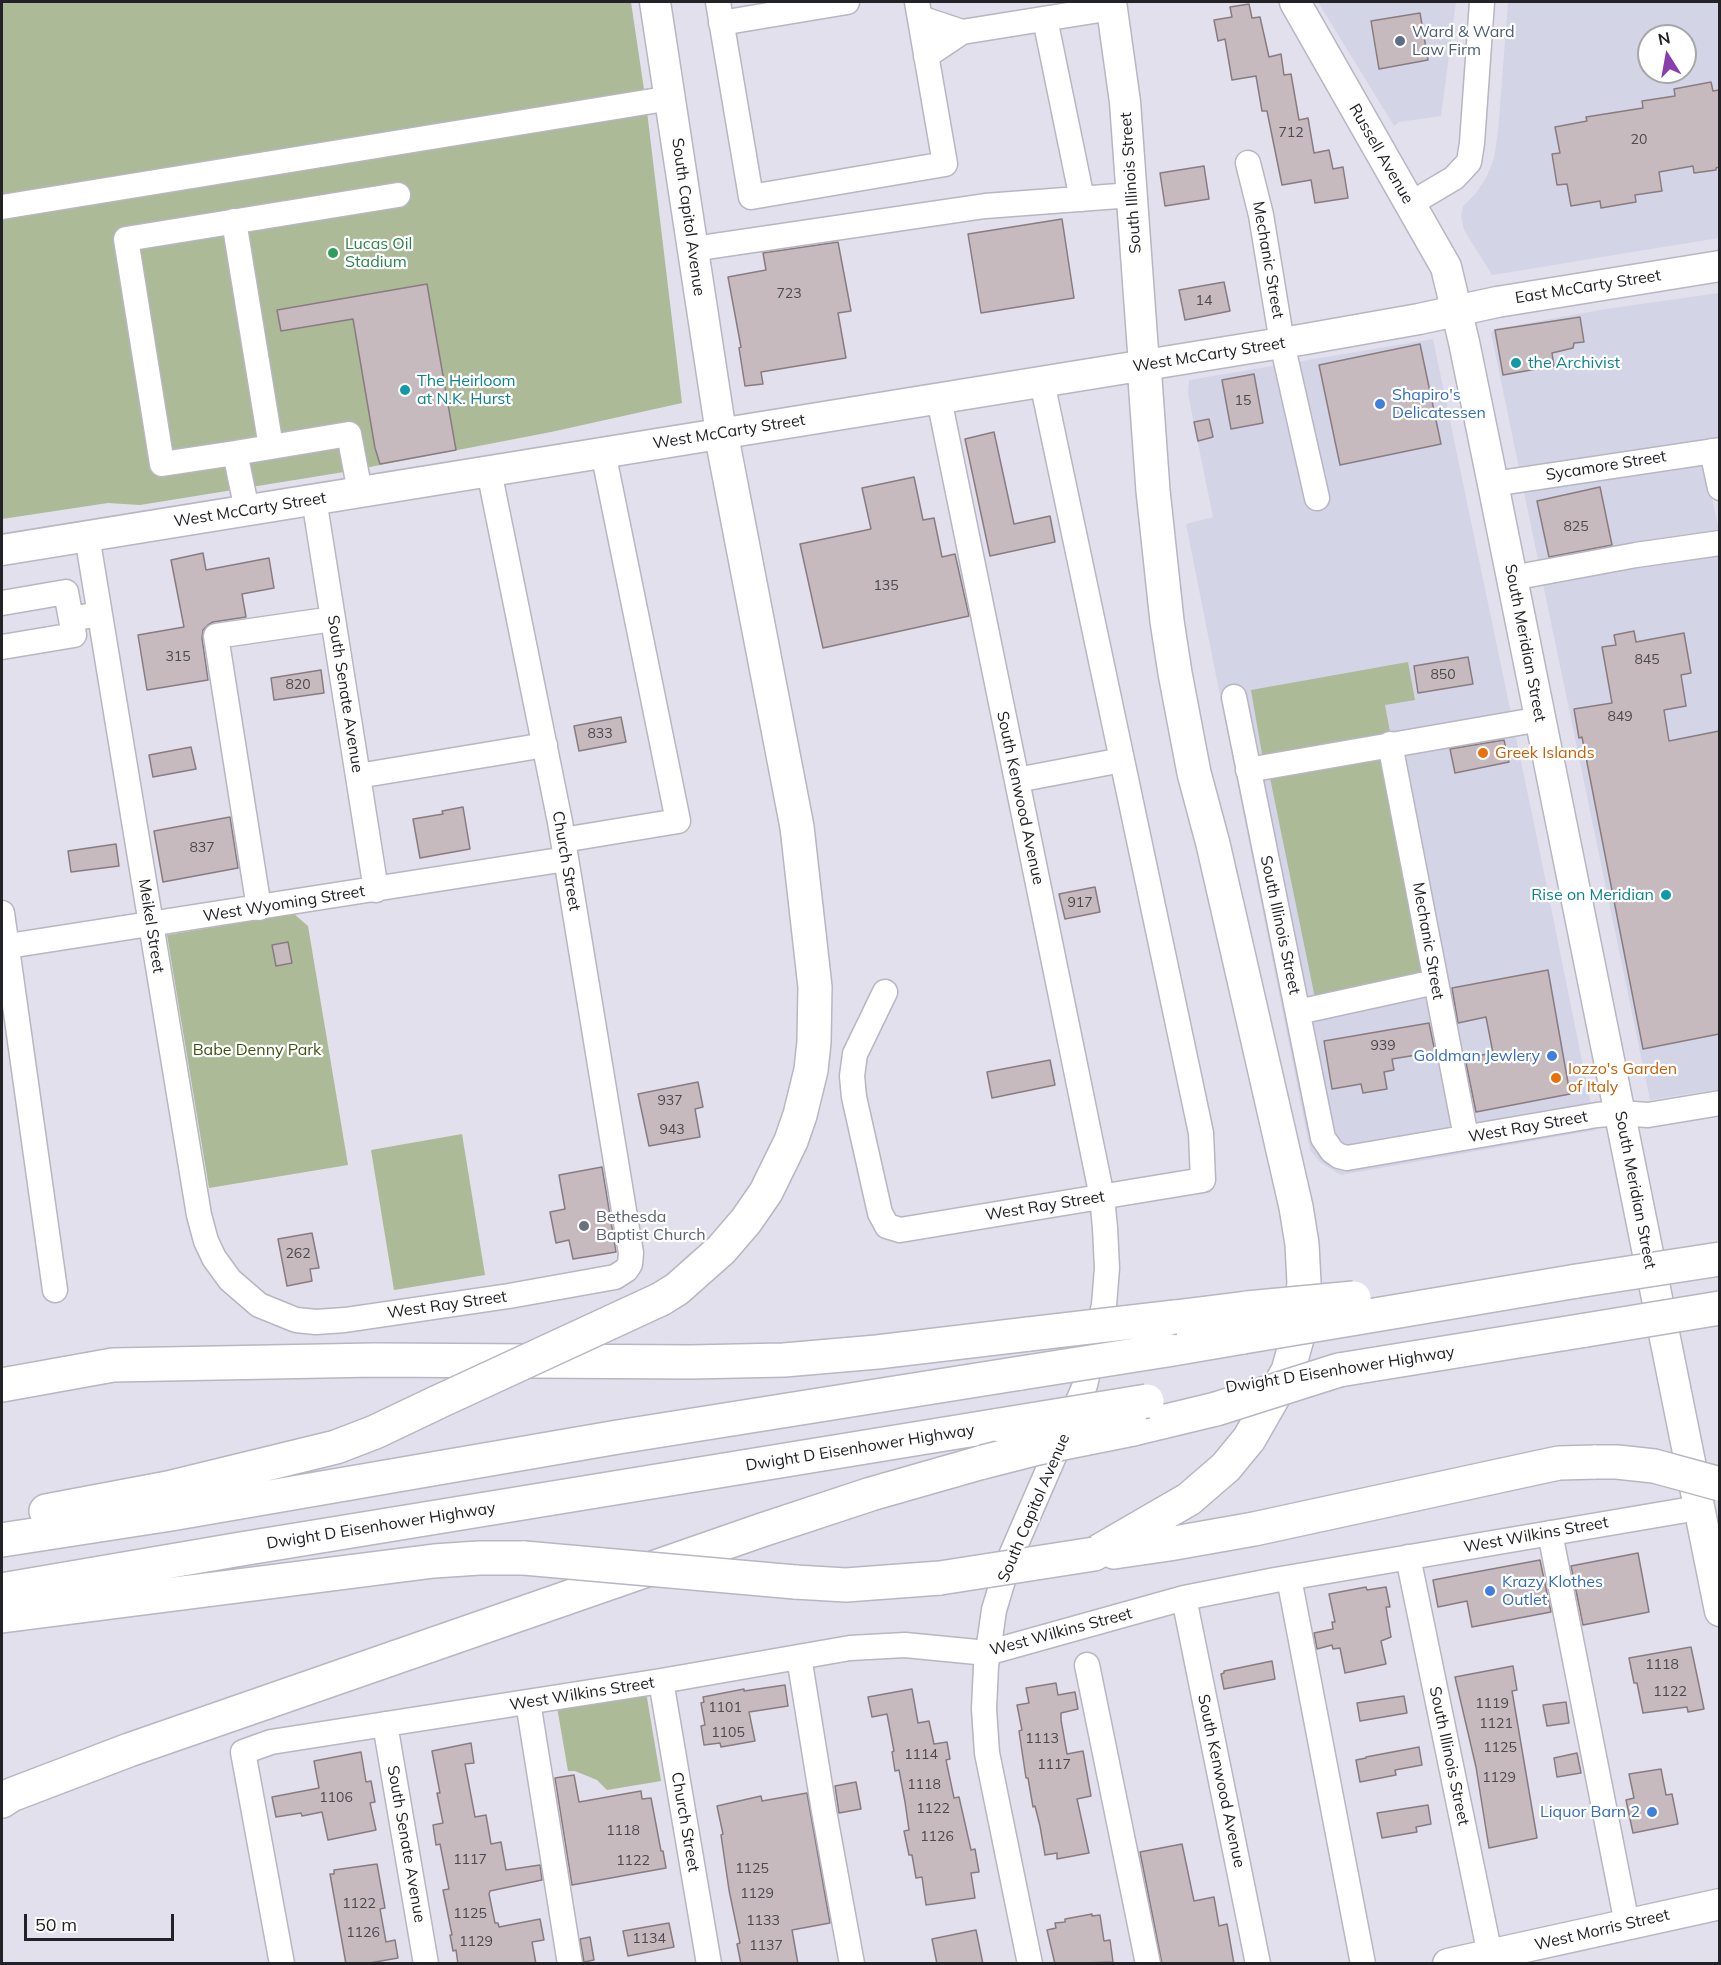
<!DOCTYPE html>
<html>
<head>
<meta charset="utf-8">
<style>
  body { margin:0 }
  #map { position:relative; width:1721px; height:1965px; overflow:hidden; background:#e1e0ec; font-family:Mulish,sans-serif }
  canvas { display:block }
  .frame { position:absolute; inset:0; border:3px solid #232327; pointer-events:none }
  .north { position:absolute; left:1637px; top:24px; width:60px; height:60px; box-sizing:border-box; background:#fff; border:2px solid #a7a7a9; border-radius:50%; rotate:349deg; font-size:16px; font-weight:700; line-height:24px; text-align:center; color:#232327 }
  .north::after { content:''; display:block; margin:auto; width:21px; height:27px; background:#8a3eae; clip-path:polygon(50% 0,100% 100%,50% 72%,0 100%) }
  .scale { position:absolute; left:24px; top:1914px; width:150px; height:27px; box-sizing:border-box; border:3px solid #232327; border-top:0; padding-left:8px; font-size:18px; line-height:21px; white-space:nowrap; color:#232327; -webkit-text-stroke:4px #fff; paint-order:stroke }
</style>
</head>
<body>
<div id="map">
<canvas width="1721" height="1965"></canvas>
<div class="frame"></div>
<div class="north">N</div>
<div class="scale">50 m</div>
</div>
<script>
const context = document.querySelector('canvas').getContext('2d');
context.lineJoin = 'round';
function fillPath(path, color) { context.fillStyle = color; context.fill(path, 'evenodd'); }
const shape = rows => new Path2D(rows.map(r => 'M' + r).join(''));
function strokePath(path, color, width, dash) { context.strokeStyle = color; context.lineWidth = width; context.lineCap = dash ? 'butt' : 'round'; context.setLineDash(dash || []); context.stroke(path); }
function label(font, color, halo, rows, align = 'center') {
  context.font = font + ' Mulish,sans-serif'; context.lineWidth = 4.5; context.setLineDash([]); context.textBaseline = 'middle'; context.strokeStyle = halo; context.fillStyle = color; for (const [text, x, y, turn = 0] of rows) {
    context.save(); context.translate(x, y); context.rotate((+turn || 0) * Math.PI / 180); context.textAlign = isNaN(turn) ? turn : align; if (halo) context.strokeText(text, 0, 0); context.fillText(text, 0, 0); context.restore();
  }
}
fillPath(shape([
  [1318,2,1456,2,1441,116,1399,122,1394,126],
  [1508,2,1719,2,1719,238,1492,275,1464,230,1461,216,1463,206,1476,193,1487,176,1494,158,1498,132],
  [1649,36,1685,36,1685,72,1649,72],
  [1719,293,1719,440,1701,444,1720,536,1719,1089,1650,1100,1491,333,1495,329,1606,309],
  [1433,339,1538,843,1596,1130,1341,1175,1321,1163,1310,1150,1186,524,1213,517,1188,394,1189,380]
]), '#d4d4e7');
fillPath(shape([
  [2,2,631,2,646,103,682,403,551,432,344,472,140,505,108,503,2,519],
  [1408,662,1415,700,1385,705,1391,737,1263,760,1251,690],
  [1381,751,1427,980,1316,1003,1269,773],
  [294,914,308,926,348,1165,209,1188,167,935],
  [462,1134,485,1275,394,1290,371,1150],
  [646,1692,661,1781,607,1790,597,1780,575,1771,568,1771,557,1707]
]), '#acba97');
const building = shape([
  [1249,4,1252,18,1260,17,1269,57,1281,54,1284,75,1291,74,1299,120,1308,118,1314,153,1329,150,1333,169,1343,167,1348,198,1315,203,1311,180,1282,185,1267,111,1262,111,1256,76,1232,80,1225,39,1218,41,1214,20,1232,17,1230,7,1249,4],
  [1420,13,1428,60,1379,69,1371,21,1420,13],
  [1711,82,1713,91,1719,90,1719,167,1716,168,1716,170,1694,173,1693,166,1659,172,1662,191,1635,195,1636,202,1601,208,1600,201,1571,206,1567,184,1557,185,1552,154,1560,153,1555,127,1587,121,1586,117,1643,108,1642,101,1675,96,1674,89,1711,82],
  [1204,166,1209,199,1165,206,1160,173,1204,166],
  [1062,219,1074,298,981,313,968,234,1062,219],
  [838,242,851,311,838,313,846,358,761,372,763,384,745,386,739,348,741,347,728,277,766,270,763,253,838,242],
  [1224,282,1230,311,1185,320,1179,290,1224,282],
  [427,284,456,450,380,464,375,448,353,319,281,331,277,310,427,284],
  [1580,317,1584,342,1574,343,1573,348,1552,353,1554,366,1503,375,1495,330,1580,317],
  [1420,344,1441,444,1340,465,1319,365,1420,344],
  [1254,374,1263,423,1231,429,1222,380,1254,374],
  [1209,419,1213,437,1198,441,1194,422,1209,419],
  [994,432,1014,524,1050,516,1055,542,990,556,965,439,994,432],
  [914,477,923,520,934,518,942,557,955,554,969,616,823,648,800,544,871,529,862,488,914,477],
  [1600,487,1612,545,1549,557,1537,501,1600,487],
  [203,553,206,570,269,558,274,588,242,594,246,617,213,622,208,625,203,630,202,638,208,680,147,690,138,635,184,627,171,560,203,553],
  [1634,631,1636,642,1684,633,1691,673,1681,675,1686,706,1664,710,1669,741,1719,731,1719,1034,1643,1049,1582,737,1579,738,1574,709,1612,703,1602,647,1616,645,1614,635,1634,631],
  [1468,657,1473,684,1418,693,1414,666,1468,657],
  [321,670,324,693,274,700,271,678,321,670],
  [621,717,626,742,579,751,574,726,621,717],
  [1504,740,1509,762,1455,773,1450,749,1504,740],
  [191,747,196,769,153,777,149,755,191,747],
  [463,807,470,849,420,858,413,819,443,814,442,811,463,807],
  [230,817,238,868,163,882,154,831,230,817],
  [116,844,119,866,71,872,68,851,116,844],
  [1095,887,1100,912,1065,919,1059,894,1095,887],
  [288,942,292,963,276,966,272,945,288,942],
  [1548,970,1570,1094,1476,1112,1465,1058,1493,1053,1486,1017,1458,1023,1452,988,1548,970],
  [1429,1023,1435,1052,1392,1059,1394,1070,1384,1072,1387,1089,1363,1093,1361,1084,1332,1089,1324,1041,1429,1023],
  [1050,1060,1055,1085,992,1098,987,1072,1050,1060],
  [698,1082,703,1107,695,1109,700,1137,649,1146,638,1094,698,1082],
  [602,1167,616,1252,573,1259,569,1240,556,1243,550,1212,565,1209,559,1175,602,1167],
  [312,1233,319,1268,310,1269,312,1281,287,1286,278,1239,312,1233],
  [1638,1553,1649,1612,1583,1625,1571,1566,1638,1553],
  [1540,1560,1551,1612,1472,1627,1467,1601,1438,1607,1433,1580,1540,1560],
  [1366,1587,1367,1590,1386,1587,1390,1607,1386,1607,1391,1637,1381,1641,1386,1664,1345,1673,1340,1648,1333,1649,1332,1645,1317,1649,1314,1633,1333,1629,1332,1622,1335,1622,1329,1594,1366,1587],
  [1691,1647,1704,1709,1688,1712,1687,1707,1643,1713,1637,1683,1634,1683,1629,1658,1691,1647],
  [1272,1661,1275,1679,1224,1689,1221,1674,1224,1673,1224,1671,1272,1661],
  [1513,1666,1517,1690,1512,1691,1537,1838,1489,1848,1476,1767,1455,1677,1513,1666],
  [1056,1683,1058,1695,1075,1692,1078,1709,1061,1713,1061,1720,1067,1754,1083,1751,1091,1796,1077,1799,1089,1853,1057,1859,1057,1853,1045,1855,1040,1826,1035,1806,1033,1807,1028,1778,1026,1778,1019,1731,1022,1730,1017,1705,1029,1703,1026,1688,1056,1683],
  [785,1685,788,1706,749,1712,755,1741,721,1747,720,1743,704,1745,701,1726,705,1725,701,1703,704,1702,703,1697,744,1689,744,1691,785,1685],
  [912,1689,918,1723,929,1721,934,1744,947,1742,950,1759,946,1760,954,1798,959,1797,971,1850,975,1849,979,1872,971,1873,975,1898,926,1905,922,1877,916,1878,912,1855,909,1855,904,1831,909,1830,905,1802,899,1770,895,1771,892,1752,894,1751,887,1714,872,1717,868,1697,912,1689],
  [1404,1696,1407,1713,1360,1721,1357,1703,1404,1696],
  [1566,1702,1569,1723,1547,1726,1543,1705,1566,1702],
  [471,1743,474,1763,465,1764,475,1817,486,1815,491,1844,501,1842,506,1870,540,1865,542,1880,490,1891,489,1894,495,1923,498,1923,499,1927,540,1919,544,1940,532,1942,536,1964,458,1964,456,1950,453,1951,450,1935,452,1935,443,1890,449,1889,440,1844,436,1845,433,1825,443,1823,437,1793,440,1793,432,1751,471,1743],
  [1419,1747,1422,1765,1395,1770,1396,1775,1360,1782,1356,1760,1366,1758,1366,1757,1419,1747],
  [361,1752,366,1782,371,1781,375,1802,370,1803,376,1830,328,1840,322,1812,302,1816,301,1813,276,1817,272,1797,319,1788,314,1761,361,1752],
  [1577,1753,1581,1773,1557,1777,1554,1758,1577,1753],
  [1661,1769,1666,1795,1672,1794,1678,1824,1633,1833,1626,1800,1634,1798,1629,1774,1661,1769],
  [574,1775,579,1802,641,1791,642,1799,651,1798,661,1851,663,1851,666,1868,572,1885,555,1778,574,1775],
  [856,1782,861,1809,839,1813,835,1786,856,1782],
  [807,1793,830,1923,792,1930,798,1964,741,1964,737,1944,740,1943,729,1890,721,1835,723,1834,717,1806,761,1796,762,1801,807,1793],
  [1428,1805,1431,1824,1416,1827,1417,1832,1382,1838,1377,1813,1428,1805],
  [1182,1844,1194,1901,1214,1897,1219,1926,1227,1924,1234,1964,1162,1964,1140,1852,1182,1844],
  [377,1864,385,1908,380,1909,386,1942,395,1940,398,1958,364,1964,346,1964,330,1874,334,1874,334,1870,377,1864],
  [1092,1914,1092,1916,1100,1915,1104,1941,1110,1940,1113,1962,1055,1964,1047,1930,1056,1928,1055,1923,1065,1922,1065,1919,1092,1914],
  [669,1923,674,1947,628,1956,623,1931,669,1923],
  [976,1930,983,1964,937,1964,932,1939,976,1930],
  [590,1937,594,1960,584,1962,580,1939,590,1937]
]);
fillPath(building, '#c6babf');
strokePath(building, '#887c81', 1.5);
const minor = shape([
  [718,2,751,197,945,164,917,2],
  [920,18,962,32,926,56],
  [1045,19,1082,199],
  [721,23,847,2],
  [962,32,1112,8],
  [1248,163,1261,215,1282,343,1317,498],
  [1410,204,1454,178,1469,162,1472,143,1482,2],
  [2,207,671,98],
  [234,221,271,447],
  [693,249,985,206,1132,195],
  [939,399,1102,1197,1105,1228,1107,1268,1104,1305,1085,1385,1009,1560,994,1610,986,1666,984,1709,987,1753,1030,1964],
  [1712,451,1720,488],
  [235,453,349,434,360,492],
  [1493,484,1720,450],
  [314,499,376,890],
  [247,510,235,453,162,464,126,239,398,195],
  [87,536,199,1215,206,1241,214,1258,230,1280,259,1305,296,1320,316,1322,345,1320,509,1296,615,1277,626,1270,630,1264,631,1253,560,822,489,471],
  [1512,578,1636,555,1720,543],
  [2,603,66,592,71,619],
  [2,647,74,635,71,619,99,614],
  [1234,697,1323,1138,1332,1151,1339,1156,1347,1158,1597,1115,1620,1113,1648,1115,1720,1103],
  [1390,744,1466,1137],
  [1248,770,1541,719],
  [358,776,545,745],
  [1017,780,1122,760],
  [563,840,678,821,603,452],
  [259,908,216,636,333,619],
  [2,913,55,1290],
  [2,947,566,859],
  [885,992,855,1054,852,1076,854,1097,880,1213,887,1226,900,1230,1203,1180,1201,1133,1042,382],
  [1298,1012,1435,982],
  [1550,1533,1627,1924],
  [1408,1557,1490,1955],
  [1289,1578,1363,1964],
  [1184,1598,1258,1964],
  [799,1657,824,1811,852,1964],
  [1087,1665,1148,1964],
  [661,1681,709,1964],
  [528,1702,570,1964],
  [385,1724,426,1964],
  [282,1964,243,1752,271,1742,661,1681,850,1648,905,1645,987,1653,1184,1598,1275,1580,1698,1508]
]);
const major = shape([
  [655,2,721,433],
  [1111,2,1125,102,1144,365],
  [1295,2,1446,267,1464,342,1493,484,1720,1611],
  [2,550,1300,340,1419,319,1497,302,1720,266],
  [1448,1964,1720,1904]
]);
const highway = shape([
  [661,1299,677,1289,721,1250,746,1221,766,1192,791,1141,800,1115,811,1070,814,1042,815,987,797,827,721,433],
  [1175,1317,1247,1308],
  [1357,1318,1577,1281],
  [1167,1350,1243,1337],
  [1339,1370,1586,1330],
  [2,1385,113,1365,375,1360,691,1362,784,1360,877,1352,1029,1334],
  [1133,1429,1216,1409],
  [46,1511,168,1488,336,1447,375,1432,438,1402],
  [2,1540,171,1514,618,1437,1021,1373],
  [1114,1552,1169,1544,1254,1529,1540,1467,1559,1463,1596,1462],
  [1094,1554,1189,1499,1226,1467,1249,1439,1288,1371,1298,1335,1304,1283,1302,1244,1296,1207,1213,844,1194,773,1175,673,1167,621,1153,491,1144,365],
  [795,1582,846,1585,940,1578],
  [2,1590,241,1549,1000,1425],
  [2,1616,434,1561,479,1558,524,1558],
  [2,1801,11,1795,129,1750,762,1530,871,1494,983,1462]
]);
strokePath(minor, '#b7b6c2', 27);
strokePath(major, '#b7b6c2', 33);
strokePath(highway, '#b7b6c2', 36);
strokePath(minor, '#fff', 24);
strokePath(major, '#fff', 30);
strokePath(highway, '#fff', 33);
const highwayBridge = shape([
  [1577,1281,1720,1259],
  [1247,1308,1354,1298],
  [1586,1330,1720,1308],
  [1029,1334,1175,1317],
  [1243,1337,1357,1318],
  [1021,1373,1167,1350],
  [438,1402,661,1299],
  [1216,1409,1339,1370],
  [1000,1425,1147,1401],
  [983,1462,1038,1448,1133,1429],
  [1596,1462,1617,1462,1654,1466,1720,1484],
  [524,1558,795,1582],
  [940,1578,1094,1554]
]);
strokePath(highwayBridge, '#b7b6c2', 36, []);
strokePath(highwayBridge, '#fff', 33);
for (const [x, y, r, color] of [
  [1400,41,6,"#5c6f8a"],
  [333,253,6,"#2e9e5b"],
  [1516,363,6,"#0f9aa8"],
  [405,390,6,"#0f9aa8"],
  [1380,404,6,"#3f7fe0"],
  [1483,753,6,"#e8710a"],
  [1666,895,6,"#0f9aa8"],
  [1552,1056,6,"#3f7fe0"],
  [1556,1078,6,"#e8710a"],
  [584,1226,6,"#6b7280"],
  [1490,1591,6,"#3f7fe0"],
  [1652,1812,6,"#3f7fe0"]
]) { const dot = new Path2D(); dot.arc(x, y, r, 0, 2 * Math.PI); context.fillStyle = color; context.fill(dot); strokePath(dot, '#fff', 2); }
label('14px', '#4c494d', null, [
  ["712",1291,133],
  ["20",1639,140],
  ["723",789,294],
  ["14",1204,301],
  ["15",1243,401],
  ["825",1576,527],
  ["135",886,586],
  ["315",178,657],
  ["845",1647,660],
  ["850",1443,675],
  ["820",298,685],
  ["849",1620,717],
  ["833",600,734],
  ["837",202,848],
  ["917",1080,903],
  ["939",1383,1046],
  ["937",670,1101],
  ["943",672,1130],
  ["262",298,1254],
  ["1118",1662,1665],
  ["1122",1670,1692],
  ["1119",1492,1704],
  ["1101",725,1708],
  ["1121",1496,1724],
  ["1105",728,1733],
  ["1113",1042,1739],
  ["1125",1500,1748],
  ["1114",921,1755],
  ["1117",1054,1765],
  ["1129",1499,1778],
  ["1118",924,1785],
  ["1106",336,1798],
  ["1122",933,1809],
  ["1118",623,1831],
  ["1126",937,1837],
  ["1117",470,1860],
  ["1122",633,1861],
  ["1125",752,1869],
  ["1129",757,1894],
  ["1122",359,1904],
  ["1125",470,1914],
  ["1133",763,1921],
  ["1126",363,1933],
  ["1134",649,1939],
  ["1129",476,1942],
  ["1137",766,1946]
]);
label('16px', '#4e5e75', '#fff', [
  ["Ward & Ward",1412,32],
  ["Law Firm",1412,50]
], 'left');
label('16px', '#232327', '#fff', [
  ["Russell Avenue",1381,154,60],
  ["South Illinois Street",1131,183,-94],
  ["South Capitol Avenue",688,217,82],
  ["Mechanic Street",1268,260,80],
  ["East McCarty Street",1588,287,-9],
  ["West McCarty Street",1209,355,-9],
  ["West McCarty Street",729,432,-9],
  ["Sycamore Street",1606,466,-9],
  ["West McCarty Street",250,510,-9],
  ["South Meridian Street",1525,643,79],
  ["South Senate Avenue",345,694,81],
  ["South Kenwood Avenue",1020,798,78],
  ["Church Street",566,861,80],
  ["West Wyoming Street",284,904,-9],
  ["South Illinois Street",1280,925,78],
  ["Meikel Street",151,926,81],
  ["Mechanic Street",1428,941,80],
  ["West Ray Street",1528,1127,-10],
  ["South Meridian Street",1635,1190,79],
  ["West Ray Street",1045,1206,-9],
  ["West Ray Street",447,1305,-8],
  ["Dwight D Eisenhower Highway",1340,1370,-9],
  ["Dwight D Eisenhower Highway",860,1448,-9],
  ["South Capitol Avenue",1034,1508,-67],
  ["Dwight D Eisenhower Highway",381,1526,-9],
  ["West Wilkins Street",1536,1535,-10],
  ["West Wilkins Street",1061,1632,-15],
  ["West Wilkins Street",582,1694,-9],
  ["South Illinois Street",1449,1756,78],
  ["South Kenwood Avenue",1221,1781,78],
  ["Church Street",685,1822,80],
  ["South Senate Avenue",406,1844,80],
  ["West Morris Street",1602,1930,-13]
]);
label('16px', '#27864d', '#fff', [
  ["Lucas Oil",345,244],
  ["Stadium",345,262]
], 'left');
label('16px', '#0d838f', '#fff', [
  ["the Archivist",1528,363],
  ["The Heirloom",417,381],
  ["at N.K. Hurst",417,399],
  ["Rise on Meridian",1654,895,"right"]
], 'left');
label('16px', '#366cbe', '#fff', [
  ["Shapiro's",1392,395],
  ["Delicatessen",1392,413],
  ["Goldman Jewlery",1540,1056,"right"],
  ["Krazy Klothes",1502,1582],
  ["Outlet",1502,1600],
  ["Liquor Barn 2",1640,1812,"right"]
], 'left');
label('16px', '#c56008', '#fff', [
  ["Greek Islands",1495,753],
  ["Iozzo's Garden",1568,1069],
  ["of Italy",1568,1087]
], 'left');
label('16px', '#3e520e', '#fff', [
  ["Babe Denny Park",257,1050]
]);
label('16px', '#5b616d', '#fff', [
  ["Bethesda",596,1217],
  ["Baptist Church",596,1235]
], 'left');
</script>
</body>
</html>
